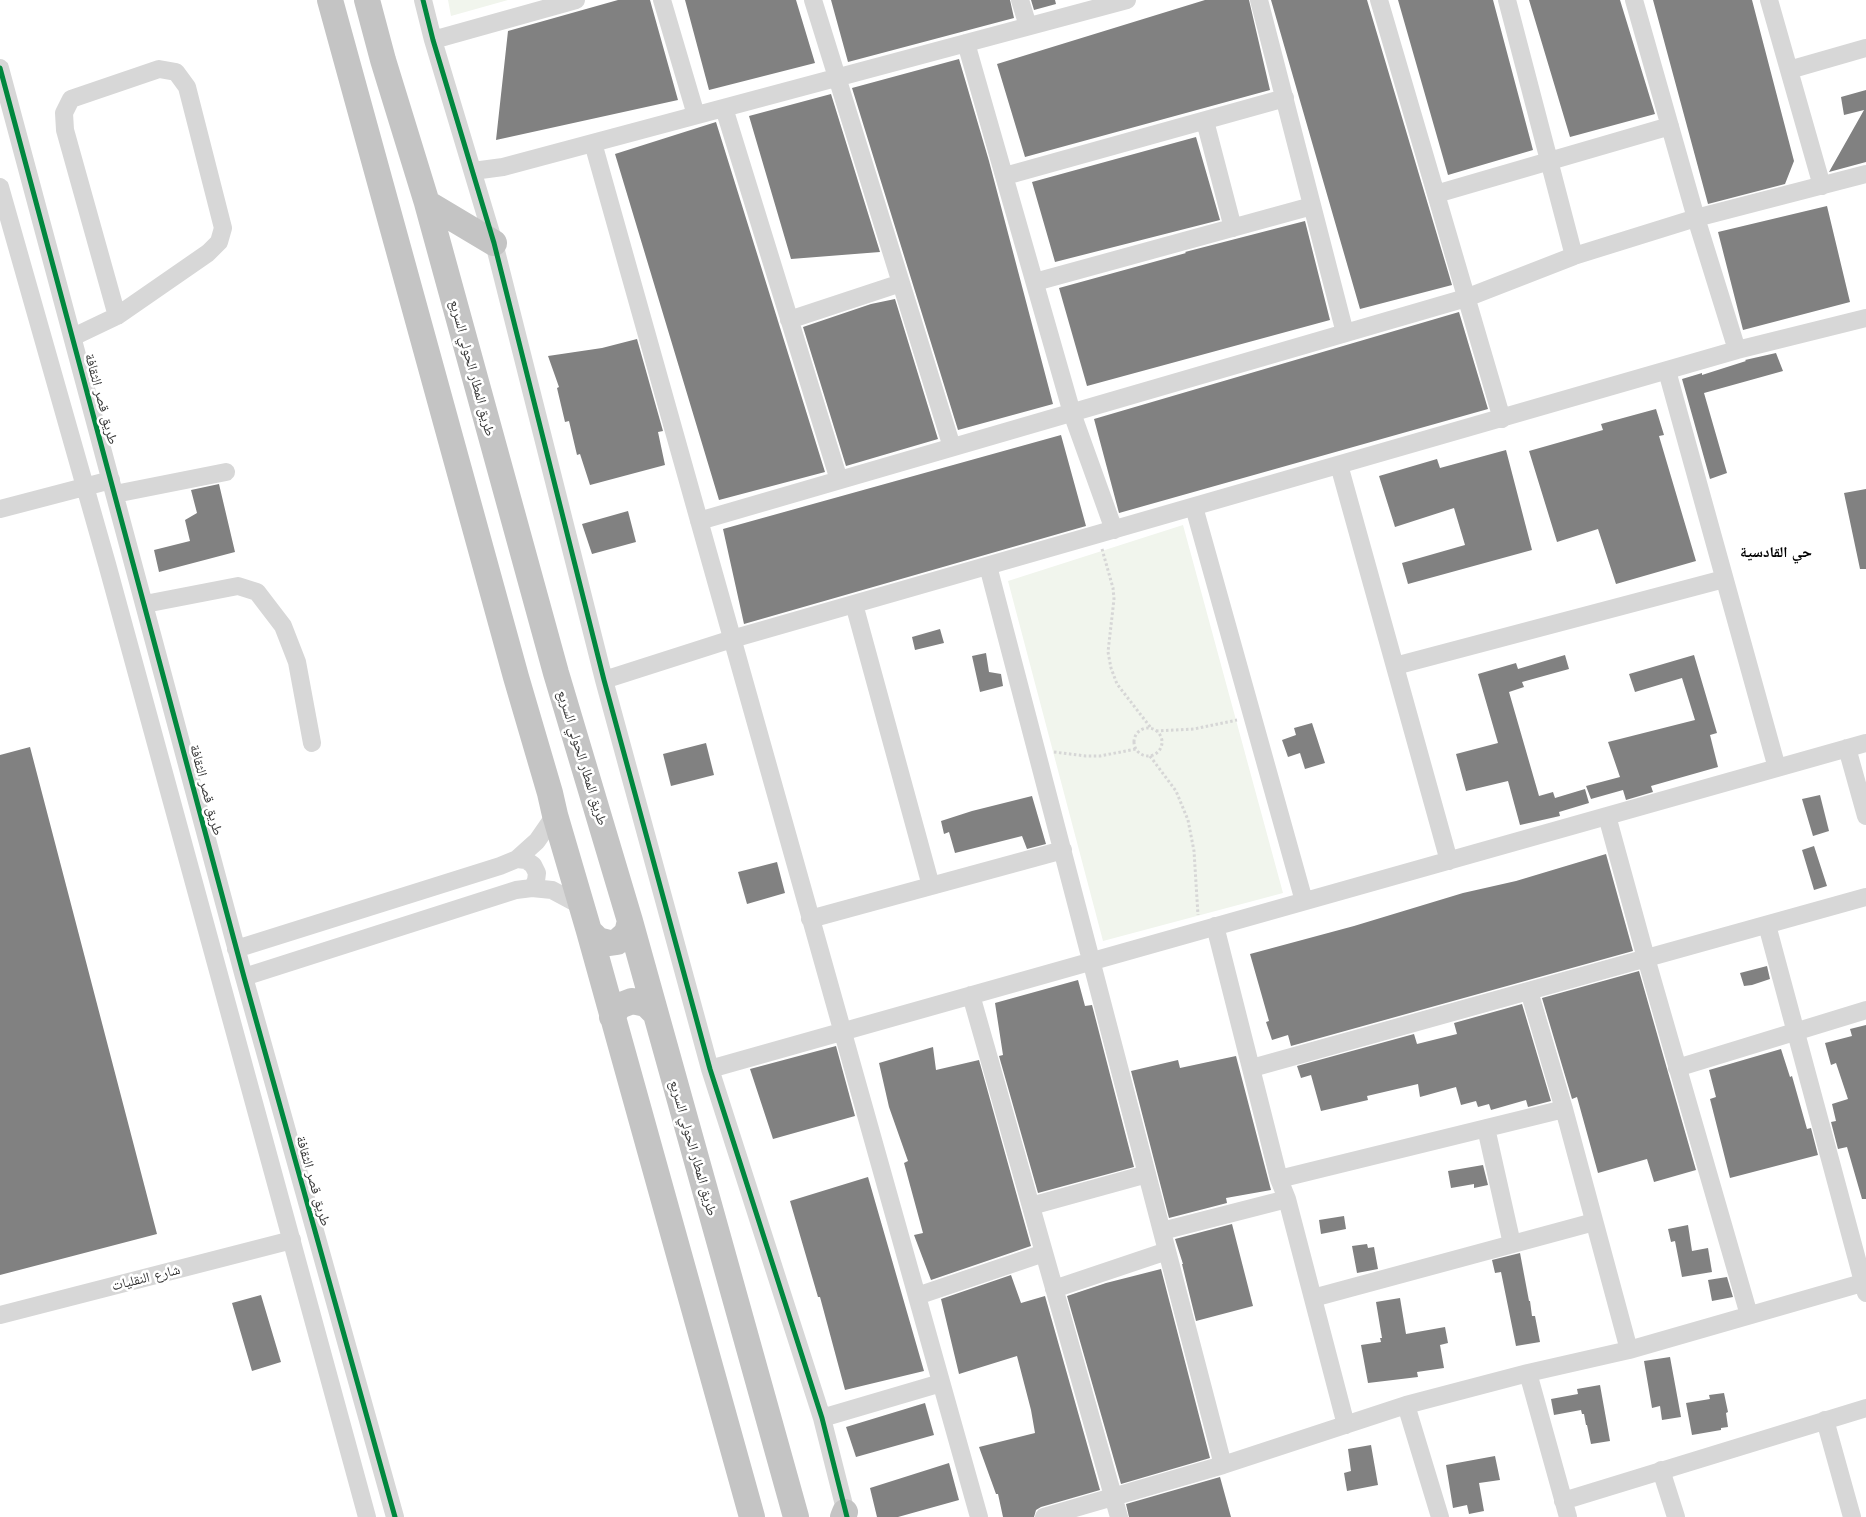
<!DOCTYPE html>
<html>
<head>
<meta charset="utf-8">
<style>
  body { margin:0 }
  canvas { display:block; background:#fff }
</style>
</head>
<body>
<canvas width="1866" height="1517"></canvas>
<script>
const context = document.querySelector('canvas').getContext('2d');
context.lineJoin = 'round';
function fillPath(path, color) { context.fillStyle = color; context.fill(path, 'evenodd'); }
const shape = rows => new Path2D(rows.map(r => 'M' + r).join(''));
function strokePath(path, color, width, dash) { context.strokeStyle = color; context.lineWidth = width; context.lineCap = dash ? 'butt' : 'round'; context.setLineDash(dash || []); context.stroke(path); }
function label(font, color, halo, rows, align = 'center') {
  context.font = font + ' "Work Sans","Noto Naskh Arabic",sans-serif'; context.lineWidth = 5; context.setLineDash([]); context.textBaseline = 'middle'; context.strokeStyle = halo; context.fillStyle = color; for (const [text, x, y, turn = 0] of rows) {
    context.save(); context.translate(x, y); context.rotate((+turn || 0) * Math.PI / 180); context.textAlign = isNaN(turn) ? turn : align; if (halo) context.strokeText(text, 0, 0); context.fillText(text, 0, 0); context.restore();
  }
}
fillPath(shape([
  [448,0,508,0,451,16],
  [1183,525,1283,893,1103,941,1008,581]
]), '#f1f5ed');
fillPath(shape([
  [618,0,650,0,678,100,496,140,508,31],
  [685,0,796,0,815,63,709,90],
  [831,0,1010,0,1014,18,848,62],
  [1031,0,1055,0,1056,4,1034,10],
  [1205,0,1249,0,1270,90,1025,157,997,64],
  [1271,0,1367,0,1452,285,1360,309],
  [1398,0,1493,0,1533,150,1448,175],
  [1529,0,1620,0,1655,114,1570,137],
  [1653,0,1752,0,1794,161,1785,184,1708,204],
  [959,59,989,161,1053,404,958,430,852,88],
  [1866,90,1866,162,1829,172,1864,110,1844,115,1841,97],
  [831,94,880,252,791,259,749,116],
  [716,122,825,472,719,500,615,154],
  [1196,137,1220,220,1055,262,1032,182],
  [1827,206,1850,302,1743,330,1718,232],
  [1305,221,1330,320,1087,386,1059,288,1186,253,1185,252],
  [895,299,938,439,846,466,803,327,871,304],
  [1459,312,1488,409,1119,513,1094,419],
  [637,339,663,431,658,432,665,465,590,485,580,454,577,455,569,421,565,422,557,388,559,387,548,356,602,348],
  [1776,353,1783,371,1704,393,1727,473,1710,479,1682,379,1702,373,1702,375,1746,361,1745,360],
  [1656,409,1664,435,1659,436,1696,561,1616,584,1598,529,1557,542,1529,451,1603,430,1601,424],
  [1061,435,1086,526,744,624,723,529],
  [1506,450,1532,550,1408,584,1402,563,1465,545,1454,508,1395,527,1379,476,1437,459,1440,468],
  [219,484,235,552,159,572,154,550,190,541,185,520,197,513,191,490],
  [1866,489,1866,569,1860,569,1844,493],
  [628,511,636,542,592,554,582,524],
  [940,629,944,643,915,650,912,637],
  [986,653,989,672,1001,674,1003,686,980,692,972,656],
  [1565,655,1569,669,1522,682,1524,687,1509,692,1539,796,1553,792,1555,798,1585,789,1589,803,1559,812,1560,816,1520,825,1508,781,1466,791,1456,754,1498,743,1478,674,1516,663,1518,669],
  [1694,655,1717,733,1710,735,1718,767,1651,786,1653,792,1626,800,1623,790,1591,799,1586,786,1620,777,1608,742,1695,720,1682,678,1635,692,1629,674],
  [1312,723,1325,763,1305,769,1300,753,1288,757,1282,740,1296,735,1294,728],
  [706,743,714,775,671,786,663,754],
  [30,747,157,1234,0,1275,0,755],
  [1820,795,1829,831,1813,836,1802,799],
  [1032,796,1046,844,1027,849,1022,836,955,853,949,832,944,834,941,821,972,811],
  [1814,846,1827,886,1814,890,1802,850],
  [1606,854,1633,951,1291,1046,1288,1035,1272,1040,1266,1022,1269,1021,1250,954,1354,926,1463,893,1516,881],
  [777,862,785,893,747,904,738,872],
  [1767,966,1770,979,1752,985,1744,986,1740,973],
  [1639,971,1696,1170,1654,1182,1647,1159,1598,1173,1577,1097,1572,1099,1542,998],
  [1078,980,1085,1006,1092,1005,1134,1167,1038,1193,999,1056,1003,1055,995,1003],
  [1522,1004,1551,1101,1528,1107,1526,1100,1491,1110,1489,1104,1478,1107,1476,1101,1461,1105,1456,1087,1420,1097,1418,1084,1367,1096,1368,1100,1321,1111,1311,1075,1301,1078,1297,1066,1414,1034,1417,1044,1457,1034,1454,1023],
  [1866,1025,1866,1199,1862,1199,1847,1147,1838,1149,1831,1122,1836,1121,1832,1104,1848,1099,1836,1063,1831,1065,1825,1043,1852,1036,1850,1029],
  [836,1046,855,1116,773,1139,750,1069],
  [933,1047,936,1070,979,1060,1031,1246,931,1280,914,1235,923,1233,904,1163,908,1161,889,1107,879,1063],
  [1781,1049,1790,1077,1792,1076,1807,1129,1811,1128,1818,1155,1730,1178,1710,1099,1716,1097,1709,1070],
  [1236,1056,1271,1190,1226,1198,1227,1203,1169,1218,1131,1071,1178,1060,1180,1068],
  [1483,1165,1488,1185,1474,1188,1474,1184,1451,1188,1448,1171],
  [868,1177,924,1371,845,1390,820,1297,818,1297,790,1201],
  [1344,1216,1346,1229,1321,1234,1319,1220],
  [1232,1224,1253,1306,1196,1321,1182,1264,1183,1264,1175,1239],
  [1688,1225,1692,1251,1708,1248,1712,1272,1682,1277,1675,1241,1671,1242,1668,1229],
  [1367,1244,1368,1248,1374,1247,1378,1269,1357,1273,1352,1246],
  [1520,1253,1529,1301,1530,1301,1532,1316,1535,1316,1540,1342,1516,1346,1501,1272,1495,1273,1492,1260],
  [1161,1269,1210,1458,1121,1484,1067,1296,1106,1283],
  [1011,1275,1021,1303,1045,1296,1100,1490,1041,1507,1036,1510,1034,1517,1003,1517,998,1494,996,1494,979,1447,1035,1433,1031,1410,1017,1356,959,1374,941,1299],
  [1727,1277,1733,1297,1712,1301,1708,1280],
  [261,1295,281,1362,252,1371,232,1303],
  [1400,1298,1406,1334,1445,1327,1448,1343,1440,1345,1444,1368,1417,1372,1418,1377,1368,1383,1361,1345,1381,1342,1380,1338,1382,1338,1376,1302],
  [1670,1357,1681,1417,1662,1420,1660,1406,1652,1408,1644,1361],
  [1600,1385,1610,1441,1591,1444,1587,1425,1586,1425,1584,1414,1582,1414,1581,1410,1554,1415,1551,1399,1578,1394,1577,1389],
  [1724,1393,1728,1412,1726,1413,1728,1427,1721,1428,1721,1430,1692,1435,1686,1403,1710,1399,1709,1395],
  [925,1403,934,1435,856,1457,846,1427],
  [1371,1445,1378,1485,1347,1491,1344,1473,1351,1471,1348,1449],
  [1495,1456,1500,1480,1479,1483,1484,1511,1469,1514,1467,1505,1453,1508,1446,1465],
  [949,1463,959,1500,898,1517,877,1517,870,1488],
  [1220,1477,1231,1517,1129,1517,1126,1504]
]), '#818181');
strokePath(shape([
  [1102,549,1113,588,1114,599,1108,652,1111,668,1117,684,1151,728],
  '1134 742a14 14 0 1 1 28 0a14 14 0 1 1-28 0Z',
  [1156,731,1194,729,1237,720],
  [1054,752,1086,756,1100,756,1136,749],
  [1150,756,1176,791,1188,820,1194,851,1198,915]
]), '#d6d6d6', 3, [2.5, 2.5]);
strokePath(shape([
  [423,0,433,40,494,243,604,680,710,1069,822,1418,847,1517],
  [662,0,696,115],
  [813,0,952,447],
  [1020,0,1028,26],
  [1259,0,1345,333],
  [1379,0,1502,419],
  [1507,0,1574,256],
  [1634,0,1696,218,1737,350],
  [1769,0,1822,186],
  [433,40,576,0],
  [966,43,1072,413,1114,530],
  [0,68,244,977,395,1517],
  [1789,70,1866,48],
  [724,108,839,480],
  [1205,121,1233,228],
  [593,143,979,1517],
  [473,171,503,167,1127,0],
  [1005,176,1285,98],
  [0,187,107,564,367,1517],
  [1436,194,1670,126],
  [1035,282,1312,206],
  [789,320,901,283],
  [73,337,117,316,208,253,219,242,223,228,187,87,176,72,159,69,71,99,64,113,65,130,117,316],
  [1667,371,1777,768],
  [1339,465,1449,861],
  [115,494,226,472],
  [1194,507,1304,901],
  [0,509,111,480],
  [699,521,1466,298,1574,256,1696,218,1866,174],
  [988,566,1223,1465],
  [145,604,238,586,257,592,283,626,297,662,312,743],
  [854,604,931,886],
  [1395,666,1724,579],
  [604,680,732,639,1098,534,1737,350,1866,318],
  [1847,748,1866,816],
  [1607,816,1646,958,1749,1315],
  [517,859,526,860,533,865,537,873,536,881,532,888],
  [810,919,1063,850],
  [1767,925,1866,1293],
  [1215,926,1279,1179,1287,1199,1346,1425],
  [236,949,500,866,517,859,537,841,555,815],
  [244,977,516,890,532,888,552,890,580,905],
  [1529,991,1564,1109,1629,1350],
  [971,995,1119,1517],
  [1252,1068,1866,897],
  [1677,1068,1866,1010],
  [710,1069,1866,743],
  [1486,1128,1512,1244],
  [1279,1179,1564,1109],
  [1031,1206,1147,1174],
  [1162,1231,1287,1199],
  [1054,1289,1167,1251],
  [917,1296,1044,1253],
  [1313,1298,1594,1222],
  [0,1315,292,1240],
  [1528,1373,1568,1517],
  [1406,1405,1440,1517],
  [822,1418,941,1383],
  [1825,1420,1852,1517],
  [1661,1470,1676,1517],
  [1563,1501,1866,1408],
  [1044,1517,1223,1465,1406,1405,1528,1373,1629,1350,1866,1282]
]), '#d7d7d7', 18);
strokePath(shape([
  [330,0,516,677,550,793,555,815,589,931,752,1517],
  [367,0,383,60,427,203,556,673,630,921,796,1517],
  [427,203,494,243],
  [589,931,598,940,610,943,617,942,627,933,630,921],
  [612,1017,619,1006,632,1001,646,1004,655,1013],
  [843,1517,845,1512]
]), '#c4c4c4', 26);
strokePath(shape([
  [423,0,433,40,494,243,604,680,710,1069,822,1418,847,1517],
  [0,68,244,977,395,1517]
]), '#00873e', 5);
label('14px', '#333', '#fff', [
  ["طريق المطار الحولي السريع",472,368,75],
  ["طريق قصر الثقافة",101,399,75],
  ["طريق المطار الحولي السريع",582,758,73],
  ["طريق قصر الثقافة",206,790,75],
  ["طريق المطار الحولي السريع",693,1148,74],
  ["طريق قصر الثقافة",313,1181,74],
  ["شارع النقليات",146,1278,-14]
]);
label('bold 15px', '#000', '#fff', [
  ["حي القادسية",1776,553]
]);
</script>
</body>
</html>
